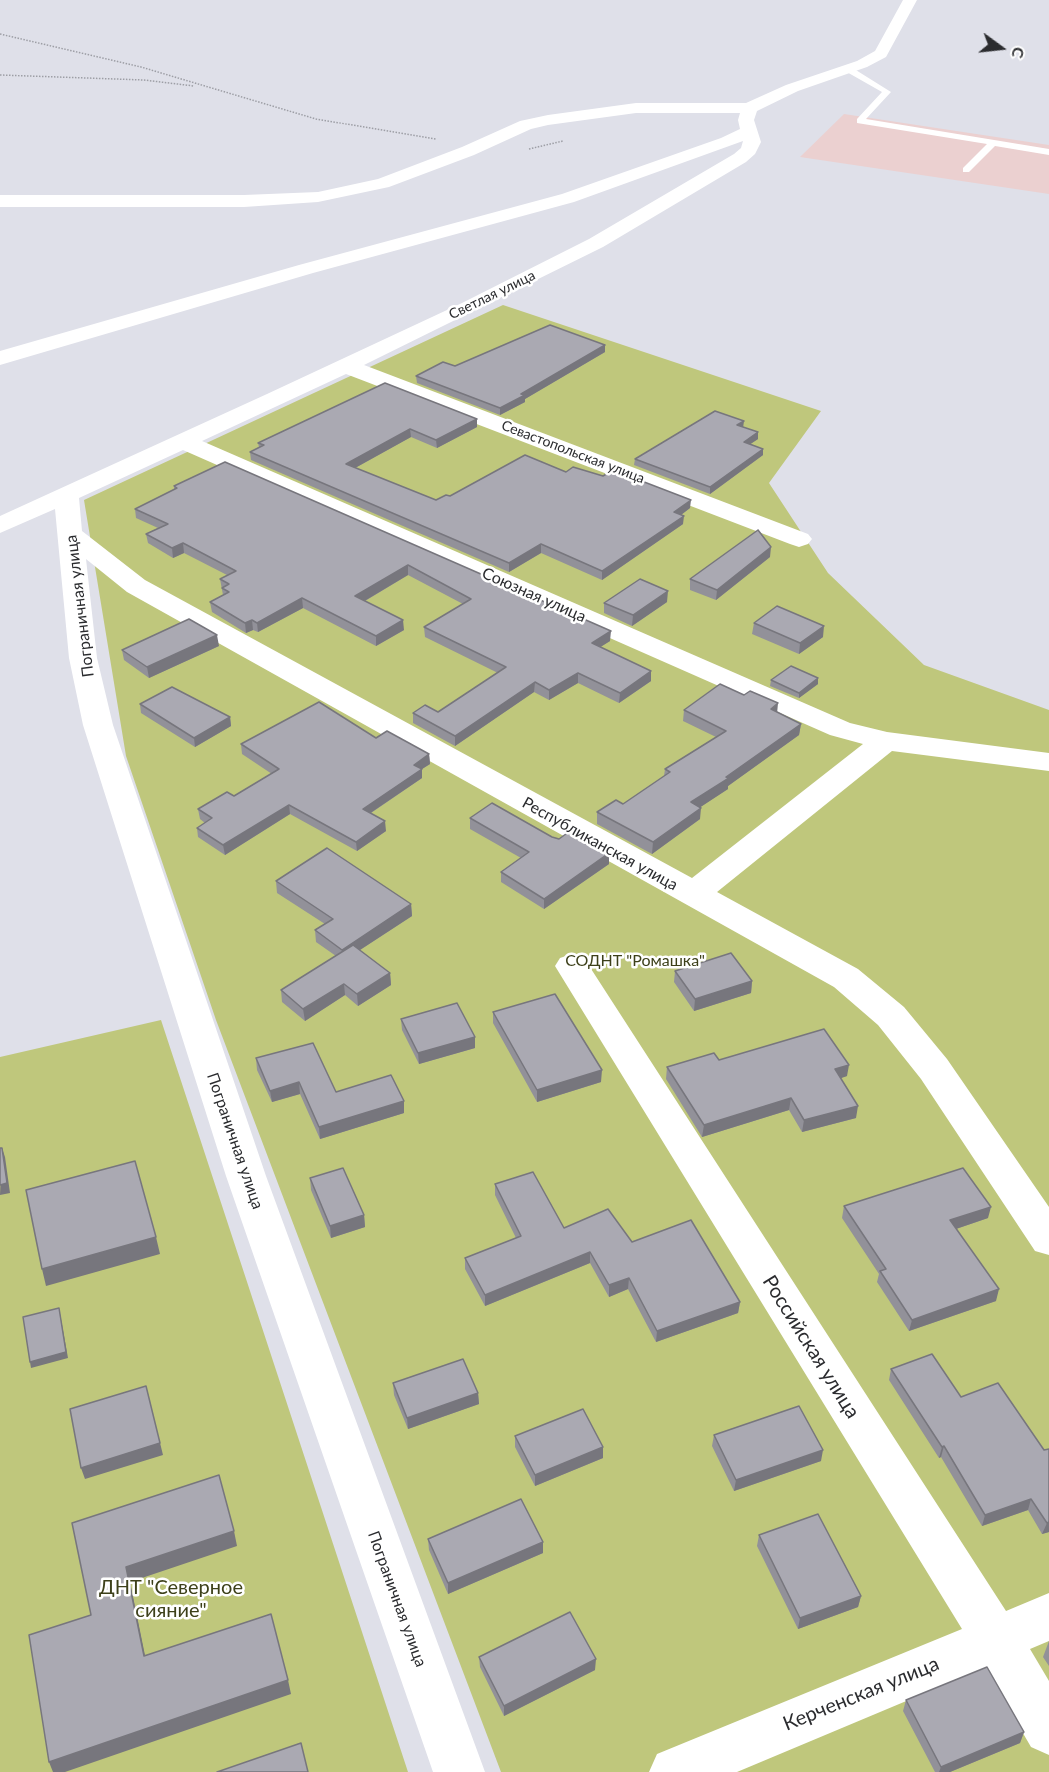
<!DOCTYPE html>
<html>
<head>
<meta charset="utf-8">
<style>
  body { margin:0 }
  #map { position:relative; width:1049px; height:1772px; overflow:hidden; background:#dfe0e9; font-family:Lato,sans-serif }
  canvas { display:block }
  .north { position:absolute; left:971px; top:18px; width:60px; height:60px; -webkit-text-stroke:4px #fff; paint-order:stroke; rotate:105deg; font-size:16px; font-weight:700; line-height:24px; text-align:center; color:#2b2c2f }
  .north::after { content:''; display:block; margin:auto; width:21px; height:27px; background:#2b2c2f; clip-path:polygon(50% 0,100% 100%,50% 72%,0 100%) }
</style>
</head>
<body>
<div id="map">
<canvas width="1049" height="1772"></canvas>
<div class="north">С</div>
</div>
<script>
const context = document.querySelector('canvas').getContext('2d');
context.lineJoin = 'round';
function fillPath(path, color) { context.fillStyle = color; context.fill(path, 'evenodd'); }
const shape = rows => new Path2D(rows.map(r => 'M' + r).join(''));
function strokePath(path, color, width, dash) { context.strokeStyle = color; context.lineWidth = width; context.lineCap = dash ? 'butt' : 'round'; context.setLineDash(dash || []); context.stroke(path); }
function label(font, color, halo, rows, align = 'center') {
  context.font = font + ' Lato,sans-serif'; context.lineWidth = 5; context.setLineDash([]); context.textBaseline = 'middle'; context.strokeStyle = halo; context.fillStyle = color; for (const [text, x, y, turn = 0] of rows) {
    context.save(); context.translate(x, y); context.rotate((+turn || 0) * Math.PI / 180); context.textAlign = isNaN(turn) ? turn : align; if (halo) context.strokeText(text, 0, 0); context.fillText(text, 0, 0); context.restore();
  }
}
fillPath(shape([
  [844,114,1049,145,1049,194,800,157]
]), '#ebd0d0');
fillPath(shape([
  [503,305,821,411,769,483,828,573,924,665,1049,710,1049,1772,501,1772,216,1020,126,756,84,500],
  [161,1020,408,1772,0,1772,0,1057]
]), '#bfc77c');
strokePath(shape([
  [0,34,141,67,316,119,436,139],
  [0,75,144,80,194,86],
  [529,149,563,141]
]), '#9d9ea5', 1.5, [1.5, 1.5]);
fillPath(shape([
  [845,67,851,67,891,92,866,119,1049,149,1049,155,995,146,969,172,963,172,963,168,987,144,857,123,857,119,882,92,845,71,845,67]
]), '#fff');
fillPath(shape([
  [903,0,917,0,886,57,867,67,798,91,757,111,754,120,761,142,755,154,746,162,603,247,364,365,808,534,812,539,808,544,799,547,790,544,346,374,202,441,850,723,887,732,1049,753,1049,771,892,751,717,892,858,969,904,1007,947,1059,1049,1207,1049,1255,1035,1251,921,1079,878,1025,834,987,127,592,86,559,97,658,113,725,266,1176,485,1772,433,1772,226,1176,83,725,69,658,55,509,0,533,0,516,267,394,462,303,589,239,734,154,741,148,743,141,574,202,313,273,0,365,0,351,299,265,562,194,721,138,740,129,738,120,740,113,636,113,548,125,531,129,474,155,389,187,318,202,244,207,0,207,0,195,244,195,318,192,378,179,462,147,520,121,548,115,636,103,746,103,786,85,857,61,875,51,903,0],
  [183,450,830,735,863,744,692,878,145,580,82,531,79,498,183,450],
  [572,954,584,958,1006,1611,1049,1593,1049,1641,1030,1649,1049,1681,1049,1755,1031,1747,985,1668,737,1772,649,1772,657,1754,962,1629,555,966,560,958,572,954]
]), '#fff');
fillPath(shape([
  [605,352,525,399,525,402,500,415,417,383,416,376,455,366],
  [477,419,477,427,437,448,411,437,355,468,436,500,450,496,566,472,690,508,681,515,683,524,602,580,541,553,509,572,251,460,250,452,259,447,258,443],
  [743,427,758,439,750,444,763,449,763,455,710,494,634,465,635,459],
  [225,462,610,641,600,647,651,681,619,703,578,683,549,700,534,692,455,746,413,723,413,713,438,712,498,673,425,637,424,627,463,604,408,575,365,601,404,630,376,646,303,608,258,632,253,630,246,633,212,612,210,602,223,595,220,579,227,575,184,553,173,558,148,543,146,534,158,528,136,518,135,509,174,489,174,486],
  [770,557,716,600,690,590,690,579],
  [667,602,632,626,604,613,604,603],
  [754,623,823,637,799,654,752,634],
  [219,646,149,678,124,660,122,650],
  [771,680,818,684,799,698,770,686],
  [140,704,230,717,231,726,195,747,141,713],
  [684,710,777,712,801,724,799,735,728,786,728,789,700,807,700,819,652,854,597,824,597,812,623,804,664,776,665,769,716,737,683,721],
  [376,738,429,754,430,764,422,769,422,778,371,813,386,831,357,851,290,814,225,855,198,837,197,828,205,823,200,819,198,809,234,796,272,774,242,754,241,744],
  [470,818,552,837,609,864,544,909,501,882,501,872,521,858,470,829],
  [276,881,411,904,412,916,360,950,390,973,391,985,358,1006,345,995,305,1021,282,1002,281,990,336,956,316,942,315,930,325,924,277,893],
  [675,971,752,981,751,993,694,1011,674,982],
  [493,1012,601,1082,537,1102,493,1023],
  [401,1019,475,1048,419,1064,402,1030],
  [256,1058,336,1092,404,1113,320,1139,300,1094,272,1102,257,1070],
  [719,1060,847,1076,840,1078,856,1118,802,1132,789,1110,702,1137,666,1079,667,1067],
  [310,1178,364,1215,365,1227,331,1238,311,1190],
  [495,1184,564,1228,632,1242,740,1302,738,1313,656,1342,628,1289,609,1297,590,1263,485,1306,465,1269,465,1258,516,1238,495,1195],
  [844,1206,988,1218,956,1229,996,1301,909,1331,877,1282,879,1274,842,1218],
  [891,1369,961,1397,1044,1450,1049,1532,1042,1534,1028,1510,982,1526,941,1457,939,1458,889,1380],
  [393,1383,478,1393,479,1404,408,1429,394,1395],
  [714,1435,821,1461,734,1491,712,1446],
  [515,1436,603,1447,603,1458,535,1486,515,1447],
  [759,1535,861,1596,858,1607,798,1629,757,1546],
  [428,1539,543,1542,543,1553,448,1594,429,1550],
  [1049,1641,1049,1666,1043,1657],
  [479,1657,595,1670,504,1716,480,1667],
  [906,1700,1024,1732,1020,1743,950,1772,935,1772,903,1711]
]), '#929199');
fillPath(shape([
  [605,345,605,352,525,399,525,402,500,415,500,408,521,394],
  [477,419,477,427,437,448,436,440],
  [744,421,743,428,737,425],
  [410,429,411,437,346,473,346,464],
  [758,432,758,439,743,449,744,442],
  [763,449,763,455,710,494,710,487],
  [691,500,690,508,673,521,674,512],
  [684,516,683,524,602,580,602,571],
  [183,543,184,553,173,558,172,548],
  [541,544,541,553,509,572,509,563],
  [771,547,770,557,716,600,717,590],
  [408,565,408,575,356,606,355,596],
  [668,591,667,602,632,626,633,615],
  [302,598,303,608,258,632,257,623],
  [252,620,253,630,246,633,245,623],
  [403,620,404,630,376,646,376,636],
  [824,626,823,637,799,654,800,643],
  [611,631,610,641,591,653,592,643],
  [217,635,219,646,149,678,147,667],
  [651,671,651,681,619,703,620,693],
  [578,673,578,683,549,700,549,690],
  [818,678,818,684,799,698,799,693],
  [535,682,534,692,455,746,455,736],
  [778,703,777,714,771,709],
  [230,717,231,726,195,747,194,738],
  [801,724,799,735,728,786,728,789,690,814,691,802],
  [429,754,430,764,422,769,422,778,363,818,363,809,414,765],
  [289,805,290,814,225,855,223,845],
  [701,808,700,819,652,854,653,842],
  [385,821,386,831,357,851,356,842],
  [609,853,609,864,544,909,544,899],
  [411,904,412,916,343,961,342,950],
  [390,973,391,985,358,1006,357,994],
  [752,981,751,993,694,1011,695,999],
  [344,984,345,995,305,1021,303,1009],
  [475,1037,475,1048,419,1064,418,1053],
  [849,1065,847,1076,833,1081,835,1069],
  [602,1070,601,1082,537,1102,537,1090],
  [299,1082,300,1094,272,1102,270,1091],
  [791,1098,789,1110,702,1137,704,1125],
  [404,1101,404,1113,320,1139,319,1127],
  [858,1106,856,1118,802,1132,804,1120],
  [2,1148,5,1157,10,1193,0,1195],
  [991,1207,988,1218,947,1232,950,1220],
  [364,1215,365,1227,331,1238,330,1226],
  [156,1237,160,1254,46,1286,42,1269],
  [590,1252,590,1263,485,1306,485,1295],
  [629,1278,628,1289,609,1297,609,1285],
  [999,1289,996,1301,909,1331,912,1320],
  [740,1302,738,1313,656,1342,657,1331],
  [59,1308,68,1358,31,1368,30,1362],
  [146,1386,163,1455,85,1479,81,1468],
  [478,1393,479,1404,408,1429,407,1418],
  [944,1446,941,1457,939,1458,942,1447],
  [603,1447,603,1458,535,1486,535,1475],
  [823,1450,821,1461,734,1491,736,1480],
  [1031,1499,1028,1510,982,1526,985,1515],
  [1049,1522,1049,1532,1042,1534,1047,1523],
  [234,1531,237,1546,130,1582,148,1670,144,1656,126,1567],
  [543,1542,543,1553,448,1594,448,1583],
  [861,1596,858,1607,798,1629,800,1618],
  [596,1659,595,1670,504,1716,504,1706],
  [288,1680,291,1694,65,1772,53,1772,49,1762],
  [1024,1732,1020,1743,950,1772,939,1772,941,1767]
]), '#77767d');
const building = shape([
  [550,325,605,345,521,394,525,395,500,408,416,376,443,362,455,366,550,325],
  [385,383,477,419,436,440,410,429,346,464,436,500,446,495,450,496,525,455,566,472,573,467,603,476,613,470,691,500,674,512,684,516,602,571,541,544,509,563,250,452,264,445,258,443,385,383],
  [715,411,744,421,737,425,758,432,744,442,763,449,710,487,635,459,715,411],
  [225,462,611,631,592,643,651,671,620,693,578,673,549,690,535,682,455,736,413,713,425,705,438,712,506,667,424,627,471,599,408,565,355,596,403,620,376,636,302,598,257,623,252,620,245,623,210,602,229,592,222,588,229,584,220,579,236,571,183,543,172,548,146,534,168,524,135,509,177,488,174,486,225,462],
  [758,530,771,547,717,590,690,579,758,530],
  [640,579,668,591,633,615,604,603,640,579],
  [777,606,824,626,800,643,754,623,777,606],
  [189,619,217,635,147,667,122,650,189,619],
  [791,666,818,678,799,693,771,680,791,666],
  [720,684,744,695,750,691,778,703,771,709,801,724,726,777,729,778,691,802,701,808,653,842,597,812,616,800,623,804,670,772,665,769,726,731,684,710,720,684],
  [172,687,230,717,194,738,140,704,172,687],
  [319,702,376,738,387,731,429,754,414,765,422,769,363,809,385,821,356,842,289,805,223,845,197,828,212,818,198,809,227,792,234,796,279,769,241,744,319,702],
  [492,803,552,837,559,839,570,831,609,853,544,899,501,872,529,852,470,818,492,803],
  [327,848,411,904,342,950,315,930,333,919,276,881,327,848],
  [353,945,390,973,357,994,344,984,303,1009,281,990,353,945],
  [731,953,752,981,695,999,675,971,731,953],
  [555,994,602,1070,537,1090,493,1012,555,994],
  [457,1003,475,1037,418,1053,401,1019,457,1003],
  [824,1029,849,1065,835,1069,858,1106,804,1120,791,1098,704,1125,667,1067,714,1053,719,1060,824,1029],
  [313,1043,336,1092,391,1075,404,1101,319,1127,299,1082,270,1091,256,1058,313,1043],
  [0,1148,2,1148,7,1183,0,1185,0,1148],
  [135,1161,156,1237,42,1269,26,1190,135,1161],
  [343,1168,364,1215,330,1226,310,1178,343,1168],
  [963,1168,991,1207,950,1220,999,1289,912,1320,880,1271,886,1269,844,1206,963,1168],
  [533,1172,564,1228,608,1209,632,1242,691,1220,740,1302,657,1331,629,1278,609,1285,590,1252,485,1295,465,1258,521,1236,495,1184,533,1172],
  [59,1308,66,1352,30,1362,23,1317,59,1308],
  [932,1354,961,1397,998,1383,1044,1450,1049,1449,1049,1522,1047,1523,1031,1499,985,1515,944,1446,942,1447,891,1369,932,1354],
  [463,1359,478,1393,407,1418,393,1383,463,1359],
  [146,1386,160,1443,81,1468,70,1409,146,1386],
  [799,1406,823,1450,736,1480,714,1435,799,1406],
  [583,1409,603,1447,535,1475,515,1436,583,1409],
  [219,1475,234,1531,126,1567,144,1656,271,1614,288,1680,49,1762,29,1635,91,1615,72,1523,219,1475],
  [521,1499,543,1542,448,1583,428,1539,521,1499],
  [818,1514,861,1596,800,1618,759,1535,818,1514],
  [570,1612,596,1659,504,1706,479,1657,570,1612],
  [987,1667,1024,1732,941,1767,906,1700,987,1667],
  [301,1743,308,1772,217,1772,301,1743]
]);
fillPath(building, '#aaa9b2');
strokePath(building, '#77767d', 1.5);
label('14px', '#2b2c2f', '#fff', [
  ["Светлая улица",492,295,-26],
  ["Севастопольская улица",573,452,21]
]);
label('16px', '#2b2c2f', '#fff', [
  ["Союзная улица",534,595,24],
  ["Пограничная улица",80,606,-97],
  ["Республиканская улица",600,844,29],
  ["Пограничная улица",235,1141,71],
  ["Пограничная улица",397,1599,70]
]);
label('16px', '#3d401a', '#fff', [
  ["СОДНТ \"Ромашка\"",635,961]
]);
label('20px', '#2b2c2f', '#fff', [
  ["Российская улица",811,1347,58],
  ["Керченская улица",861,1694,-22]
]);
label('20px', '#3d401a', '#fff', [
  ["ДНТ \"Северное",171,1588],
  ["сияние\"",171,1611]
]);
</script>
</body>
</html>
